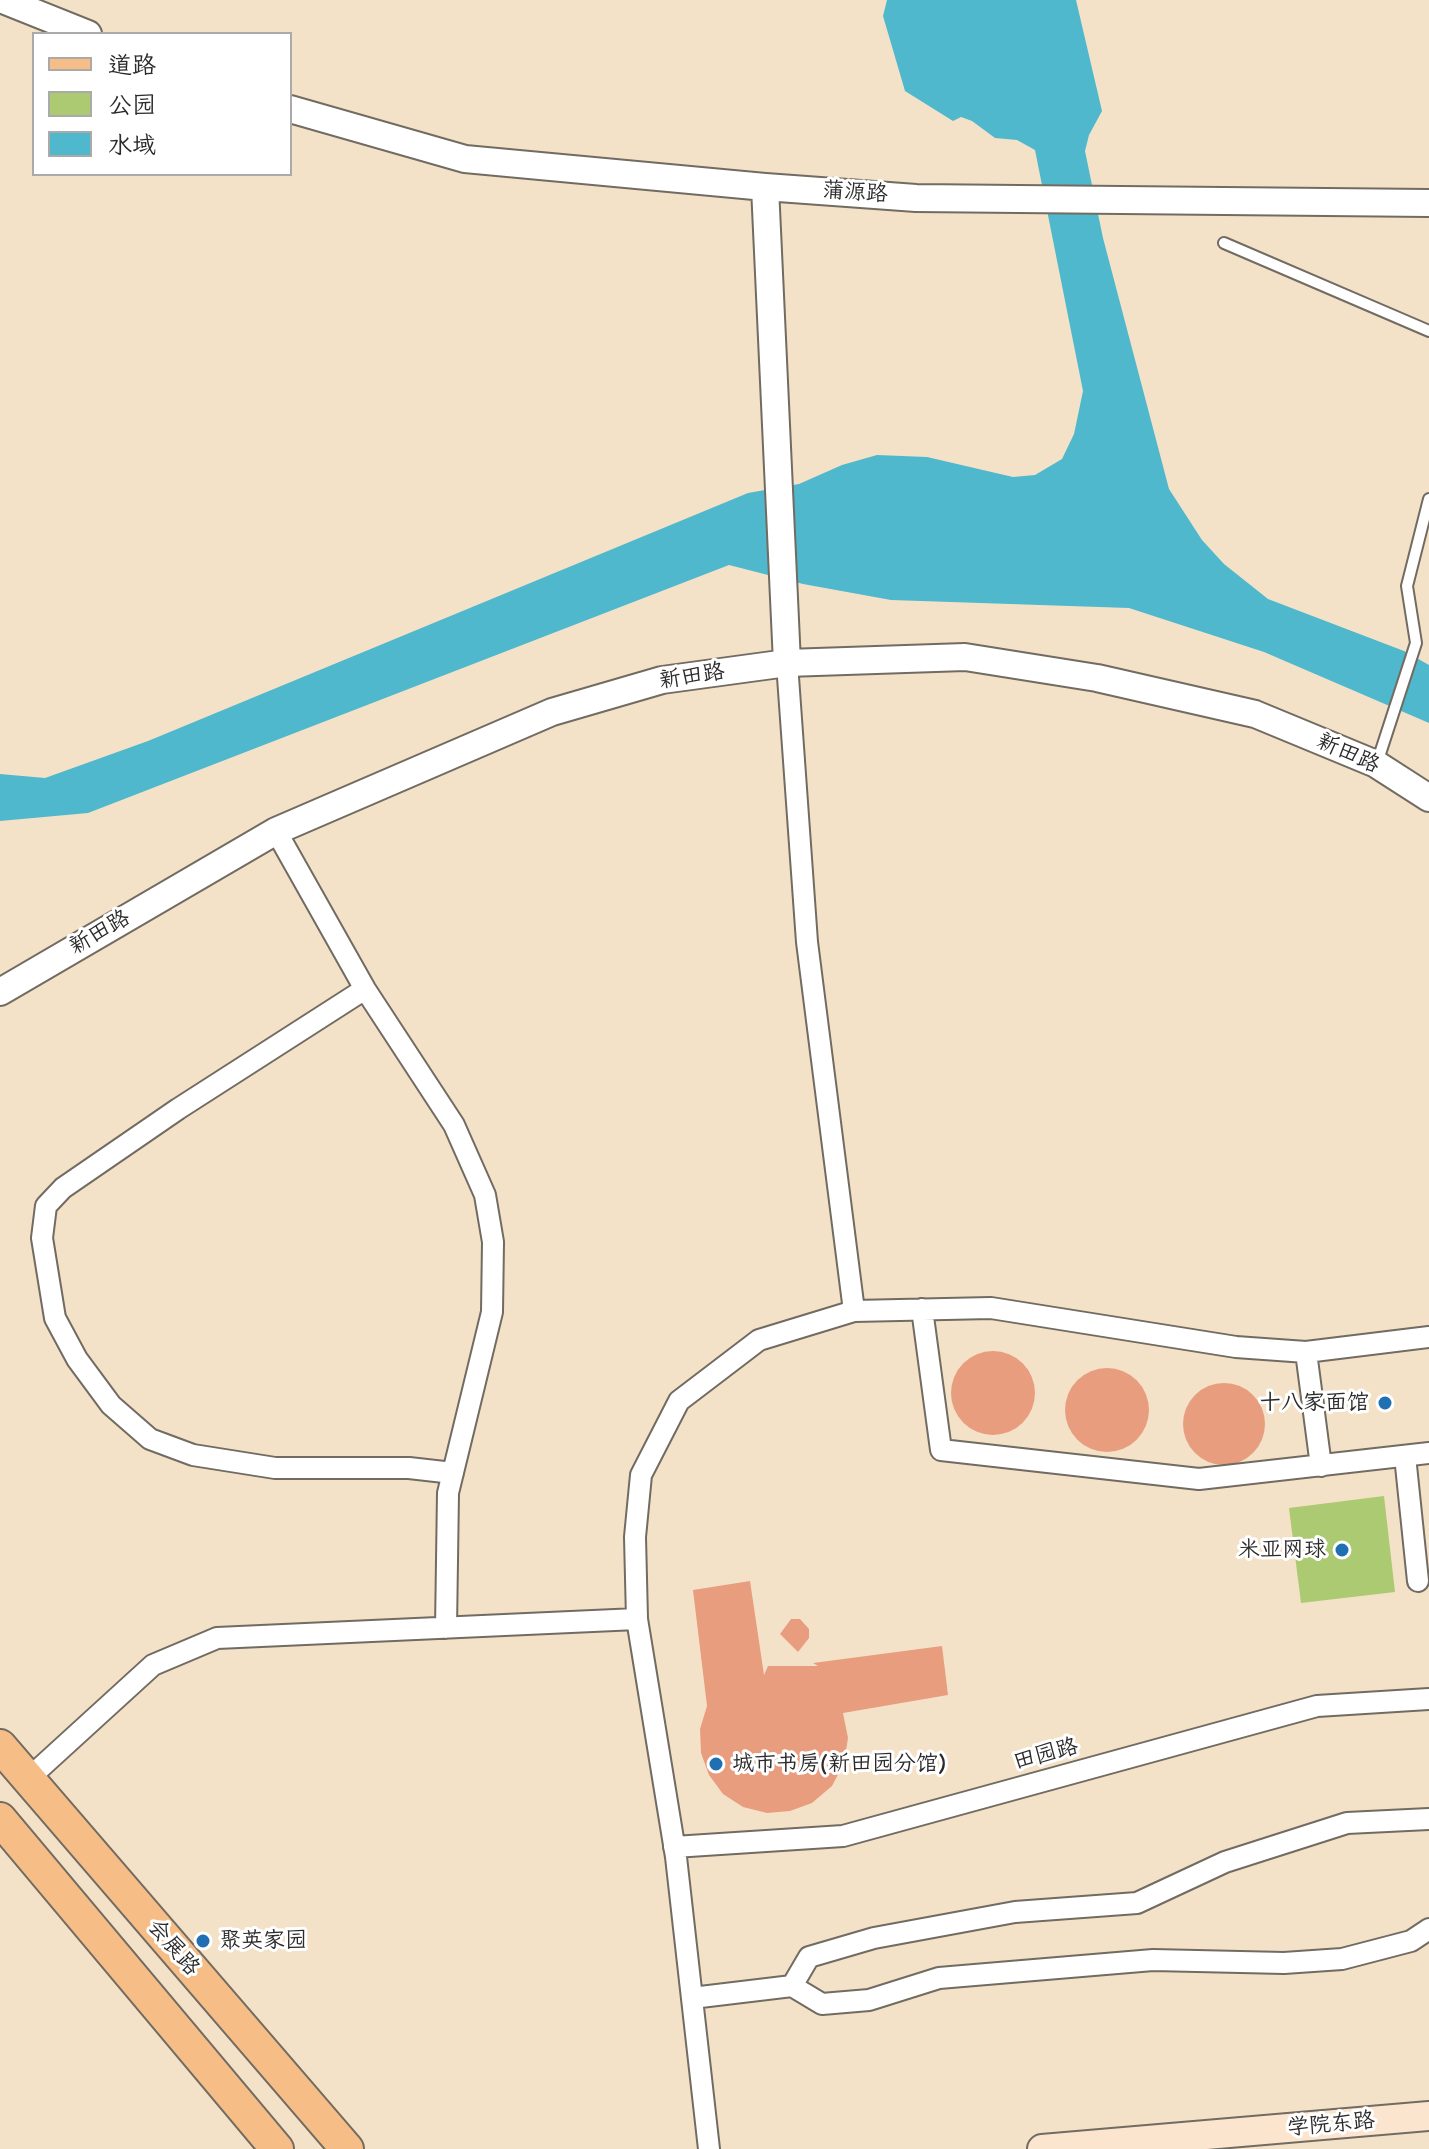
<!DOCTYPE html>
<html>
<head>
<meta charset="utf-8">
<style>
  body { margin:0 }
  #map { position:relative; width:1429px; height:2149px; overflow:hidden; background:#f4e2c8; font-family:"Balsamiq Sans","LXGW WenKai TC",sans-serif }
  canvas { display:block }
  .legend { position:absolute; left:32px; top:32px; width:260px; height:144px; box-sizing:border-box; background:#fff; border:2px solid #aaa; margin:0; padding:10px 14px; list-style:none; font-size:24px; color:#2b2b2b }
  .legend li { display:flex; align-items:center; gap:16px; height:40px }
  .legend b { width:40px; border:2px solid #aaa }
</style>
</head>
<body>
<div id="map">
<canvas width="1429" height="2149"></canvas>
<ul class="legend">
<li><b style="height:10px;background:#f6be86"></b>道路</li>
<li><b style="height:22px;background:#acca71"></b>公园</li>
<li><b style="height:22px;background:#4fb8cc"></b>水域</li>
</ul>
</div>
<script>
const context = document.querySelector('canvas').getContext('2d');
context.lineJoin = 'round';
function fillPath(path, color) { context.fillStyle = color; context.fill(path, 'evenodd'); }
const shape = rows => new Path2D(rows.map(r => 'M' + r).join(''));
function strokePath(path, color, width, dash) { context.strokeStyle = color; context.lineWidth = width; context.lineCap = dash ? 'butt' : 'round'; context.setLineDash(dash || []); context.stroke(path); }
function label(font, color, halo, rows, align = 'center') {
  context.font = font + ' "Balsamiq Sans","LXGW WenKai TC",sans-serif'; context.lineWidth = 6; context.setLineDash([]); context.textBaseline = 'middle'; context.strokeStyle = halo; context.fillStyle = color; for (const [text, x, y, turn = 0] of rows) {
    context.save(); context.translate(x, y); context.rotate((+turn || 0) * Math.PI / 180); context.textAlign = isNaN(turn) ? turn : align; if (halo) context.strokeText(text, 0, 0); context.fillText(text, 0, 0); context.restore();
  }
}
fillPath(shape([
  [1384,1496,1395,1592,1301,1603,1289,1508]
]), '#acca71');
fillPath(shape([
  [887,0,1076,0,1102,111,1089,135,1085,151,1103,238,1169,489,1202,540,1224,564,1268,599,1404,651,1429,665,1429,723,1264,652,1129,608,891,600,803,584,729,565,88,813,0,821,0,774,45,778,148,741,748,493,799,484,842,465,877,455,927,457,1013,477,1035,475,1062,459,1074,434,1083,391,1035,150,1017,140,995,138,972,121,961,117,953,121,905,91,883,16]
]), '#4fb8cc');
fillPath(shape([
  '951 1393a42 42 0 1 1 84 0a42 42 0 1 1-84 0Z',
  '1065 1410a42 42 0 1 1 84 0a42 42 0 1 1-84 0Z',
  '1183 1424a41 41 0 1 1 82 0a41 41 0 1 1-82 0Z',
  [750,1581,764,1675,768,1666,818,1666,813,1663,942,1646,948,1695,843,1713,848,1738,844,1763,832,1786,812,1803,790,1811,767,1813,743,1807,723,1794,709,1775,701,1753,700,1729,707,1706,693,1590],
  [791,1619,800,1619,809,1629,809,1638,798,1652,780,1634]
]), '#e89d7f');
const service = shape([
  [1224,243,1429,331],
  [1377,763,1416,643,1407,586,1429,499]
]);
const minor = shape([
  [787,663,807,942,854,1311],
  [276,831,365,989,454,1125,485,1195,493,1242,492,1312,448,1493,446,1628],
  [365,989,178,1109,63,1188,46,1206,42,1238,55,1318,77,1359,111,1405,150,1439,193,1455,275,1468,409,1468,453,1473],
  [922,1309,941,1450,1199,1479,1429,1453],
  [1306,1352,1321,1466],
  [1405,1456,1418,1581],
  [28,1779,153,1665,217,1638,637,1619],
  [674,1847,843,1836,1317,1706,1429,1699],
  [792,1986,822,2004,869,2000,939,1978,1153,1960,1284,1963,1342,1959,1411,1941,1429,1929],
  [692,1998,792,1986,809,1957,874,1938,1015,1912,1137,1903,1225,1862,1347,1823,1429,1819],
  [709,2149,676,1857,637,1619,635,1537,641,1475,679,1401,759,1340,854,1311,991,1308,1236,1347,1306,1352,1429,1337]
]);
const tertiary = shape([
  [3,0,88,34],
  [290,109,465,159,765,187,916,198,1429,203],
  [765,187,787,663],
  [0,992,276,831,552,712,662,680,787,663,965,657,1097,678,1255,714,1376,764,1429,798]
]);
const secondary = shape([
  [1042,2149,1429,2116]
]);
const primary = shape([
  [0,1746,347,2149],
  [0,1819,277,2149]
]);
strokePath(service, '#716b62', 14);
strokePath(minor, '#716b62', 24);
strokePath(tertiary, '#716b62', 30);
strokePath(secondary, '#716b62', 32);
strokePath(primary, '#716b62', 36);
strokePath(service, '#fff', 10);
strokePath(minor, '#fff', 20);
strokePath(tertiary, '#fff', 26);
strokePath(secondary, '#fbe5cf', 28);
strokePath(primary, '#f6be86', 32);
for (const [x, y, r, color] of [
  [1385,1403,8,"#1f6fb2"],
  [1342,1550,8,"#1f6fb2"],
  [716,1764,8,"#1f6fb2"],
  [203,1941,8,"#1f6fb2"]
]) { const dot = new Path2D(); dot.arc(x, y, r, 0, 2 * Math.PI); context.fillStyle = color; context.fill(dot); strokePath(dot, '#fff', 3); }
label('22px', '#2b2b2b', '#fff', [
  ["蒲源路",855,193,4],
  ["新田路",692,677,-9],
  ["新田路",1348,754,24],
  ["新田路",100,933,-30],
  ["田园路",1046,1755,-15],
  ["会展路",173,1948,49],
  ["学院东路",1331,2125,-5]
]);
label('22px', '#2b2b2b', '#fff', [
  ["十八家面馆",1369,1403],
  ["米亚网球",1326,1550],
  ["城市书房(新田园分馆)",732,1764,"left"],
  ["聚英家园",219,1941,"left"]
], 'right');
</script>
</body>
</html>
